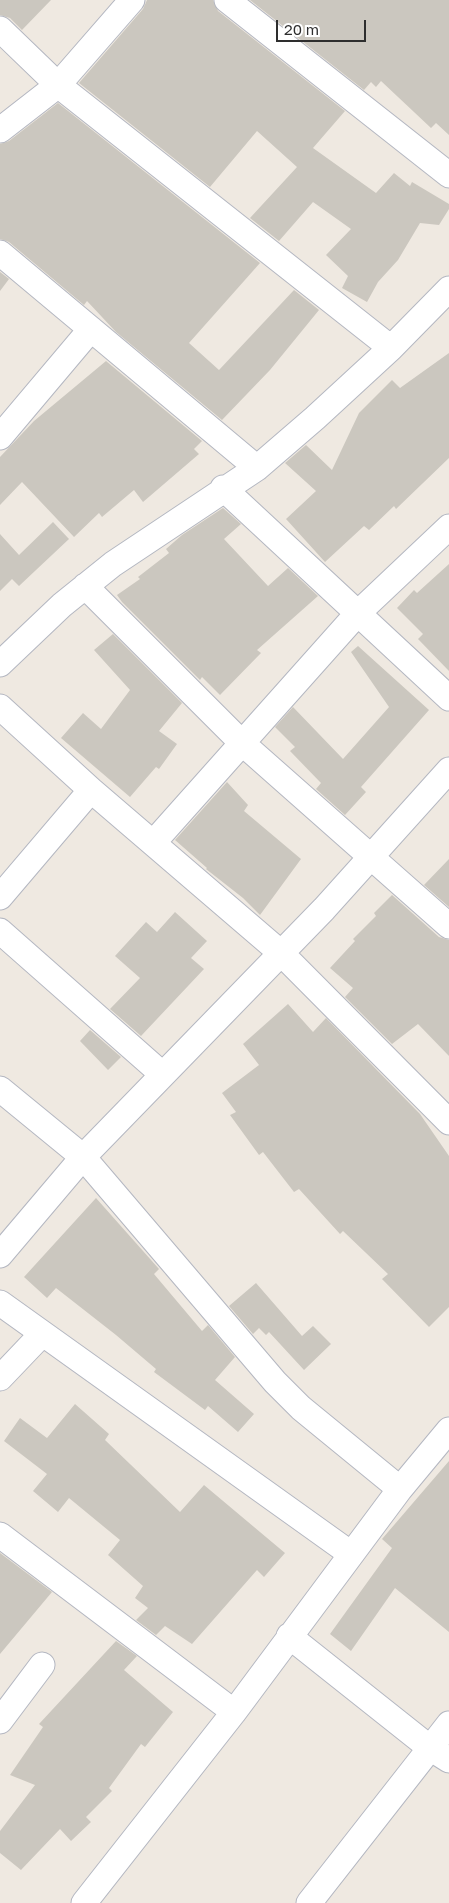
<!DOCTYPE html>
<html>
<head>
<meta charset="utf-8">
<style>
  body { margin:0 }
  #map { position:relative; width:449px; height:1903px; overflow:hidden; background:#efe9e1; font-family:"Golos Text",sans-serif }
  canvas { display:block }
  .scale { position:absolute; left:276px; top:20px; width:90px; height:22px; box-sizing:border-box; border:2px solid #2e2e2e; border-top:0; padding-left:6px; font-size:15px; line-height:18px; white-space:nowrap; color:#2e2e2e; -webkit-text-stroke:4px #fff; paint-order:stroke }
</style>
</head>
<body>
<div id="map">
<canvas width="449" height="1903"></canvas>
<div class="scale">20 m</div>
</div>
<script>
const context = document.querySelector('canvas').getContext('2d');
context.lineJoin = 'round';
function fillPath(path, color) { context.fillStyle = color; context.fill(path, 'evenodd'); }
const shape = rows => new Path2D(rows.map(r => 'M' + r).join(''));
function strokePath(path, color, width, dash) { context.strokeStyle = color; context.lineWidth = width; context.lineCap = dash ? 'butt' : 'round'; context.setLineDash(dash || []); context.stroke(path); }
fillPath(shape([
  [0,0,51,0,22,30,10,18,0,15],
  [147,0,213,0,218,11,345,111,313,148,376,193,394,173,410,186,412,182,449,204,449,209,439,225,420,223,398,260,378,282,367,302,342,288,348,276,326,255,351,229,313,202,279,241,250,218,297,167,257,131,210,187,79,83,143,9],
  [250,0,449,0,449,135,436,123,431,128,381,81,376,87,371,82,364,90],
  [58,103,260,263,189,343,219,370,294,290,319,310,270,370,222,420,116,332,87,301,84,305,9,242,0,239,0,144,9,141],
  [0,272,9,279,0,291],
  [449,353,449,458,396,509,394,506,369,530,364,526,325,562,286,519,316,491,285,463,306,445,332,470,359,413,392,380,400,388],
  [106,361,202,441,194,449,199,454,143,502,134,490,102,517,99,513,74,537,22,482,0,505,0,457,34,421],
  [223,508,241,524,224,539,268,586,288,568,318,596,257,650,261,653,220,695,202,677,200,680,122,602,117,595,140,579,138,577,169,553,166,549,182,535],
  [53,522,69,539,19,586,12,579,0,591,0,534,19,555],
  [449,564,449,671,418,639,423,634,397,608,414,590,417,593],
  [113,634,182,703,159,731,177,744,159,769,156,767,130,797,61,738,83,713,101,729,130,690,94,650],
  [358,646,429,710,361,787,366,792,345,815,316,789,321,783,290,751,295,747,275,727,293,707,343,759,389,707,351,652],
  [227,782,248,805,244,811,301,859,260,915,243,898,206,869,207,868,175,840],
  [449,859,449,907,424,885],
  [392,895,439,937,449,940,449,1056,418,1024,392,1044,345,997,353,988,330,968,355,941,353,939,376,916,374,913],
  [175,912,207,941,191,958,204,969,141,1036,110,1009,140,978,115,956,146,922,157,932],
  [288,1004,313,1032,326,1018,420,1114,449,1156,449,1307,429,1327,382,1279,388,1274,343,1231,340,1234,299,1189,294,1192,263,1152,259,1155,230,1115,236,1112,222,1093,259,1065,243,1044],
  [90,1030,121,1057,108,1070,80,1041],
  [96,1198,159,1269,154,1274,202,1331,208,1325,235,1357,215,1380,254,1414,238,1432,208,1406,205,1410,154,1372,156,1369,116,1335,56,1288,47,1298,24,1277],
  [256,1283,302,1336,313,1326,331,1344,304,1370,269,1332,266,1335,259,1328,253,1334,229,1306],
  [75,1404,109,1434,105,1440,180,1512,204,1485,285,1553,264,1577,257,1570,192,1644,165,1626,156,1635,136,1620,148,1608,135,1598,143,1586,108,1555,120,1540,69,1498,58,1512,33,1491,47,1474,4,1441,20,1418,47,1438],
  [449,1461,449,1632,395,1588,351,1651,330,1634,392,1548,382,1539],
  [0,1553,52,1592,0,1654],
  [116,1641,137,1656,124,1670,173,1712,145,1747,141,1744,109,1788,112,1791,86,1817,91,1822,71,1841,60,1829,21,1870,0,1853,0,1831,35,1785,10,1775,43,1727,39,1724]
]), '#cbc7bf');
const street = shape([
  [227,0,449,175],
  [0,29,58,85,391,348],
  [0,130,58,85,132,0],
  [0,253,257,468],
  [0,437,91,329],
  [223,488,449,698],
  [85,586,242,743,449,926],
  [0,664,62,605,113,564,257,468,315,418,391,348,449,289],
  [0,707,91,790,281,953,449,1122],
  [153,843,358,613,449,527],
  [0,897,91,790],
  [0,931,162,1074],
  [0,1089,83,1157,275,1382,301,1408,400,1489],
  [0,1255,83,1157,324,909,449,770],
  [0,1303,351,1554],
  [0,1378,42,1334],
  [0,1535,234,1712],
  [289,1636,430,1748,449,1760],
  [0,1721,42,1665],
  [84,1903,234,1712,400,1489,449,1430],
  [309,1903,449,1724]
]);
strokePath(street, '#b4b7c1', 27);
strokePath(street, '#fff', 25);
</script>
</body>
</html>
